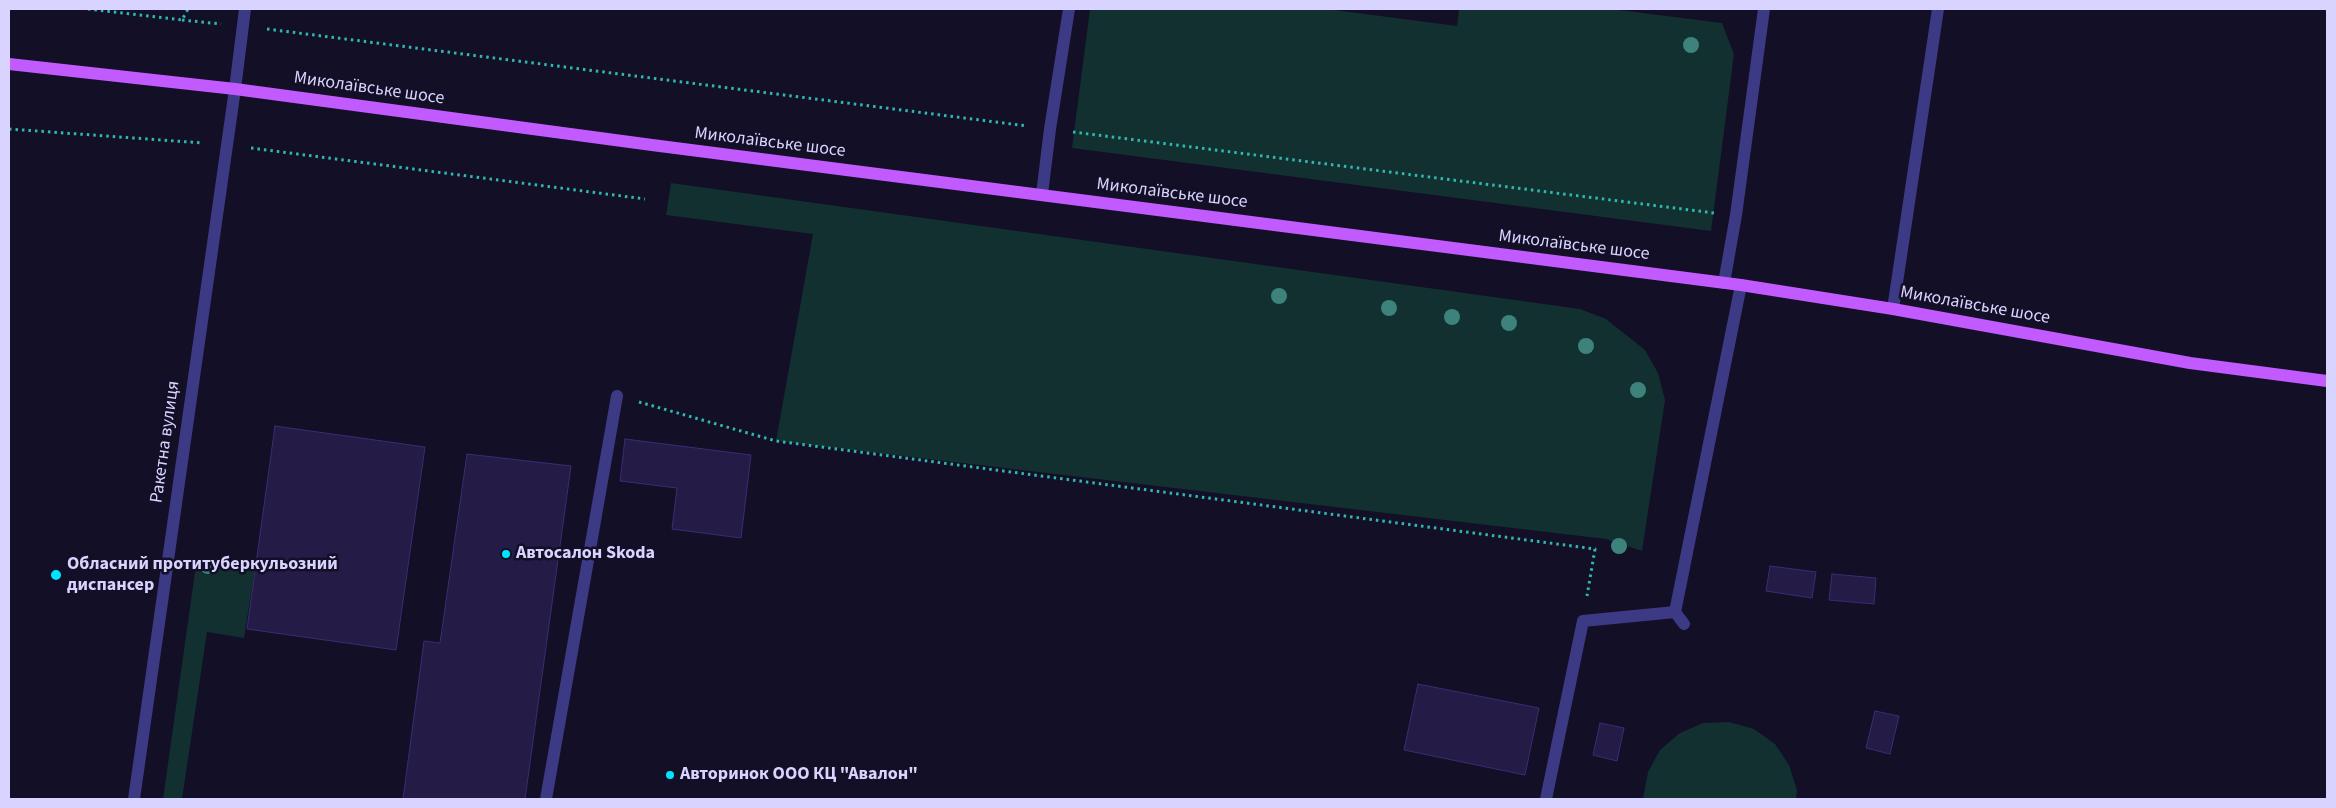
<!DOCTYPE html>
<html>
<head>
<meta charset="utf-8">
<style>
  body { margin:0 }
  #map { position:relative; width:2336px; height:808px; overflow:hidden; background:#130f26; font-family:"Source Sans 3",sans-serif }
  canvas { display:block }
  .frame { position:absolute; inset:0; border:10px solid #d9d4ff; pointer-events:none }
</style>
</head>
<body>
<div id="map">
<canvas width="2336" height="808"></canvas>
<div class="frame"></div>
</div>
<script>
const context = document.querySelector('canvas').getContext('2d');
context.lineJoin = 'round';
function fillPath(path, color) { context.fillStyle = color; context.fill(path, 'evenodd'); }
const shape = rows => new Path2D(rows.map(r => 'M' + r).join(''));
function strokePath(path, color, width, dash) { context.strokeStyle = color; context.lineWidth = width; context.lineCap = dash ? 'butt' : 'round'; context.setLineDash(dash || []); context.stroke(path); }
function label(font, color, halo, rows, align = 'center') {
  context.font = font + ' "Source Sans 3",sans-serif'; context.lineWidth = 5; context.setLineDash([]); context.textBaseline = 'middle'; context.strokeStyle = halo; context.fillStyle = color; for (const [text, x, y, turn = 0] of rows) {
    context.save(); context.translate(x, y); context.rotate((+turn || 0) * Math.PI / 180); context.textAlign = isNaN(turn) ? turn : align; if (halo) context.strokeText(text, 0, 0); context.fillText(text, 0, 0); context.restore();
  }
}
fillPath(shape([
  [1090,9,1327,9,1457,26,1459,9,1611,9,1722,23,1734,54,1711,231,1072,148],
  [671,183,1580,309,1606,319,1645,350,1658,373,1665,400,1642,551,1606,539,776,441,813,234,666,215],
  [197,558,255,568,244,638,207,632,182,799,163,799],
  [1729,722,1754,729,1775,744,1789,765,1797,790,1796,799,1643,799,1648,772,1660,750,1680,733,1703,723]
]), '#12302f');
const building = shape([
  [275,426,425,447,396,650,247,629,275,426],
  [625,439,751,455,741,538,672,529,677,488,620,481,625,439],
  [467,454,571,466,525,799,403,799,424,641,440,643,467,454],
  [1770,566,1816,572,1812,598,1766,591,1770,566],
  [1832,574,1876,578,1874,604,1829,600,1832,574],
  [1418,684,1539,708,1525,775,1404,750,1418,684],
  [1875,711,1899,716,1890,754,1866,748,1875,711],
  [1600,723,1624,728,1617,761,1593,755,1600,723]
]);
fillPath(building, '#241b47');
strokePath(building, '#3b2d73', 1);
strokePath(shape([
  [88,9,182,20,188,9],
  [182,20,221,24],
  [267,29,1027,126],
  [9,129,203,143],
  [1073,132,1714,213],
  [251,148,645,199],
  [639,402,776,441,1595,549,1587,596]
]), '#2fb8b0', 3, [2.5, 4]);
strokePath(shape([
  [235,89,245,9],
  [1042,194,1050,129,1069,9],
  [1724,283,1736,215,1764,9],
  [1893,309,1938,9],
  [1675,612,1684,624],
  [546,799,617,396],
  [1546,799,1583,621,1675,612,1741,285]
]), '#3d3a85', 12);
strokePath(shape([
  [134,799,235,89]
]), '#3d3a85', 12);
strokePath(shape([
  [9,64,235,89,652,145,1741,285,1893,309,2190,363,2327,381]
]), '#c25bff', 12);
context.fillStyle = '#3d827b';
for (const [x, y] of [
  [1691,45],
  [1279,296],
  [1389,308],
  [1452,317],
  [1509,323],
  [1586,346],
  [1638,390],
  [1619,546],
  [208,566]
]) { context.beginPath(); context.arc(x, y, 8, 0, 2 * Math.PI); context.fill(); }
for (const [x, y, r, color] of [
  [506,554,5,"#00e5ff"],
  [56,575,6,"#00e5ff"],
  [670,775,5,"#00e5ff"]
]) { const dot = new Path2D(); dot.arc(x, y, r, 0, 2 * Math.PI); context.fillStyle = color; context.fill(dot); strokePath(dot, '#130f26', 2); }
label('18px', '#d9d4ff', '#130f26', [
  ["Миколаївське шосе",369,89,8],
  ["Миколаївське шосе",770,143,7],
  ["Миколаївське шосе",1172,194,7],
  ["Миколаївське шосе",1574,246,7],
  ["Миколаївське шосе",1975,306,10],
  ["Ракетна вулиця",166,442,-82]
]);
label('bold 18px', '#d9d4ff', '#130f26', [
  ["Автосалон Skoda",516,554],
  ["Обласний протитуберкульозний",67,565],
  ["диспансер",67,586],
  ["Авторинок ООО КЦ \"Авалон\"",680,775]
], 'left');
</script>
</body>
</html>
